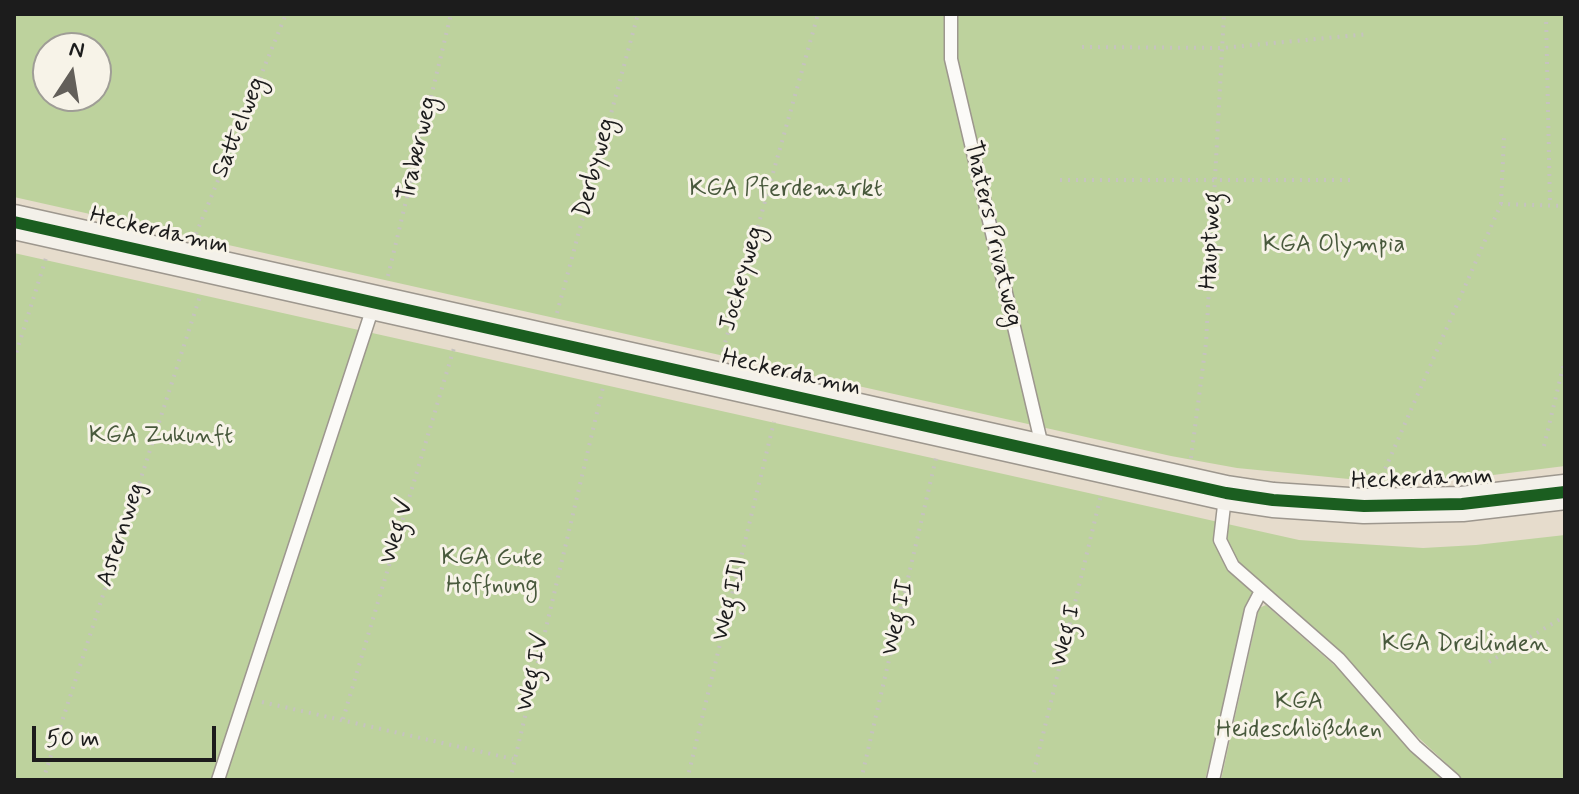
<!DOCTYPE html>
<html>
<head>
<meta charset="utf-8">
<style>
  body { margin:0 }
  #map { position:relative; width:1579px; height:794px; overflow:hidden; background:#e6dccc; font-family:Mynerve,sans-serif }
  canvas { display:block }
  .frame { position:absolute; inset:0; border:16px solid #1c1c1c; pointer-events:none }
  .north { position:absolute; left:32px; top:32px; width:80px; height:80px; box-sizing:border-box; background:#f7f3e8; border:2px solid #9f9d96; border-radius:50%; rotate:12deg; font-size:22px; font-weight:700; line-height:32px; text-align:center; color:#1c1c1c }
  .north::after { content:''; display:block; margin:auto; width:28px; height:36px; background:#635f5a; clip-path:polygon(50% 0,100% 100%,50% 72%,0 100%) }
  .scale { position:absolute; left:32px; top:726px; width:184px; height:36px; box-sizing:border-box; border:4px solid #1c1c1c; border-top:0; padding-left:10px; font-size:24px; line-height:28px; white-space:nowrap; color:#1c1c1c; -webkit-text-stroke:6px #f7f3e8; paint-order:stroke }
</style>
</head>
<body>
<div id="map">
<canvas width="1579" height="794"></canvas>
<div class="frame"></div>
<div class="north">N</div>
<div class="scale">50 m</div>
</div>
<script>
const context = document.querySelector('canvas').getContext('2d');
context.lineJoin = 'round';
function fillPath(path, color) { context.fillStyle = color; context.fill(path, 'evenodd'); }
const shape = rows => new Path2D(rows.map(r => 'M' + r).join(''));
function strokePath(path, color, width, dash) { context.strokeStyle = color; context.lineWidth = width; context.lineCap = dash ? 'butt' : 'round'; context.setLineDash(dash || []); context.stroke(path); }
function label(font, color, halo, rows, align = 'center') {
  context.font = font + ' Mynerve,sans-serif'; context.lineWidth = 6; context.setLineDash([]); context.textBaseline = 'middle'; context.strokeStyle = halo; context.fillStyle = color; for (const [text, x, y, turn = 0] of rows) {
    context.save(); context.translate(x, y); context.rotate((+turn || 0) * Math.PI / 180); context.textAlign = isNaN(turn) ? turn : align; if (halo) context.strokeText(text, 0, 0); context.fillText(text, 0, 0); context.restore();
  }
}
fillPath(shape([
  [14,14,1565,14,1565,466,1485,476,1400,481,1359,480,1237,468,1171,456,14,197],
  [48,48,96,48,96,96,48,96],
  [14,253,1299,540,1423,548,1476,545,1565,535,1565,780,1221,780,1259,608,1266,605,1461,777,1259,590,1249,604,1205,780,14,780]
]), '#bdd29d');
const lane = shape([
  [951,14,951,59,1042,446],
  [1225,497,1220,540,1233,566,1339,659,1415,746,1454,780],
  [218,780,374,304],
  [1213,780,1251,610,1261,591]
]);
const secondary = shape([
  [14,222,1226,493,1273,500,1364,506,1462,504,1565,492]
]);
strokePath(lane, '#9d978e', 15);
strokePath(secondary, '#9d978e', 37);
strokePath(shape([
  [1546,14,1550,204],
  [1082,47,1222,48,1368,34],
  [1060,180,1355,180],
  [1501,204,1504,137],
  [196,234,286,14],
  [388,276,451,14],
  [557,313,638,14],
  [723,350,818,14],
  [14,360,46,258],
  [1544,446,1565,359],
  [1191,458,1206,343,1224,14],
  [1382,476,1501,204,1565,206],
  [1489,662,1565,616],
  [262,702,513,759],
  [343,719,454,348],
  [43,780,201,293],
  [510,780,604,383],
  [687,780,774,422],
  [861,780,936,458],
  [1032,780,1101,495]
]), '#c6c3bf', 4, [2, 6]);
strokePath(lane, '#fbfaf7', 12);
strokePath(secondary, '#f3f0e9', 34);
strokePath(shape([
  [14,222,1226,493,1273,500,1364,506,1462,504,1565,492]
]), '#1b5e20', 12);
label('24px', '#1c1c1c', '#f7f3e8', [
  ["Sattelweg",240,128,-68],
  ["Traberweg",419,149,-77],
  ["Derbyweg",596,168,-75],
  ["Heckerdamm",159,232,13],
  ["Thaters Privatweg",992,234,77],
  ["Hauptweg",1212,241,-87],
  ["Jockeyweg",743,279,-74],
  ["Heckerdamm",791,374,13],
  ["Heckerdamm",1422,480,-2],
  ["Weg V",398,532,-73],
  ["Asternweg",122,535,-72],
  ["Weg III",731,600,-76],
  ["Weg II",899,618,-77],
  ["Weg I",1067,636,-76],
  ["Weg IV",534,673,-77]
]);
label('24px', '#48593c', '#f7f3e8', [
  ["KGA Pferdemarkt",786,190],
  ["KGA Olympia",1334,246],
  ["KGA Zukunft",161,437],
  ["KGA Gute",492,559],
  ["Hoffnung",492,587],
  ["KGA Dreilinden",1465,645],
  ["KGA",1299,703],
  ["Heideschlößchen",1299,731]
]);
</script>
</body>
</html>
